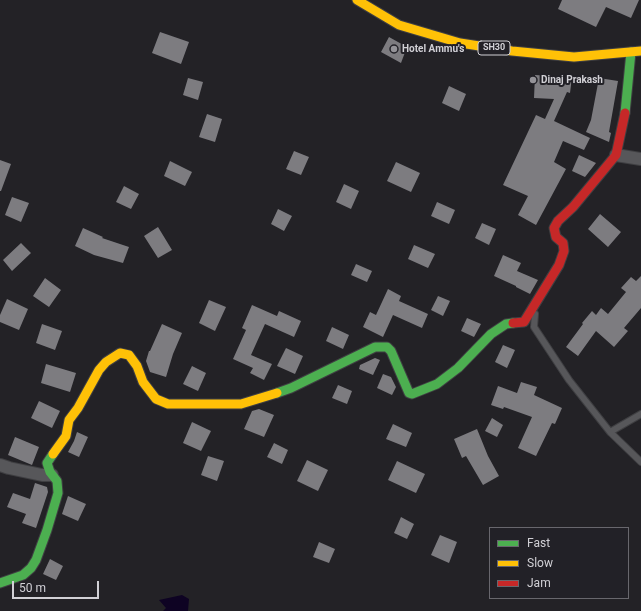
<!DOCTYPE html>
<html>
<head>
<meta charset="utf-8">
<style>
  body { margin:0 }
  #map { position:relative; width:641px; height:611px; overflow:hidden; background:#232226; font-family:Roboto,sans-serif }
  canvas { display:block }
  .legend { position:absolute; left:489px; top:527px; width:140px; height:72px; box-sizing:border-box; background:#222127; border:1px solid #68676d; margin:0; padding:5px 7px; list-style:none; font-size:12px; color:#d1d0d5 }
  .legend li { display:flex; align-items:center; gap:8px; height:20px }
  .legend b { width:20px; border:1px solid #68676d }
  .scale { position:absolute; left:12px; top:581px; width:87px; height:18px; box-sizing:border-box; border:2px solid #d1d0d5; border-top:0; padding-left:5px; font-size:12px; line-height:14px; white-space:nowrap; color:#d1d0d5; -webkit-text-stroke:3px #222127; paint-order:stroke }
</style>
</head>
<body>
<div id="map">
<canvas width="641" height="611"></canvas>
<ul class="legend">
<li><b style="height:5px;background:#4caf50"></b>Fast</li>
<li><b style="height:5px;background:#ffc107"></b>Slow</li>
<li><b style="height:5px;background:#c62828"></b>Jam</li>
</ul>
<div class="scale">50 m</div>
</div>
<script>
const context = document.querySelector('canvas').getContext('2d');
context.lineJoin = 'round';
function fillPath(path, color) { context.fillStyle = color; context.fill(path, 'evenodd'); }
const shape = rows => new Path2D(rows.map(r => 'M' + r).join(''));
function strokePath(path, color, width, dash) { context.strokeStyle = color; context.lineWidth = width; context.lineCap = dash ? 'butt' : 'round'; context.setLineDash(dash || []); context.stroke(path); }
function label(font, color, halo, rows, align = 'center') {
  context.font = font + ' Roboto,sans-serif'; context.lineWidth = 4; context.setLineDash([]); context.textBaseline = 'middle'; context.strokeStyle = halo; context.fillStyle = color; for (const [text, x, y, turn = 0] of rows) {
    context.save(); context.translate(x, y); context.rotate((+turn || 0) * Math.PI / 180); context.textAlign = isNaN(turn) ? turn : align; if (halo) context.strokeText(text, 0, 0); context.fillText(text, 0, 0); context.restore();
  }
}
fillPath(shape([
  [182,595,189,599,188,611,163,611,166,608,159,600]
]), '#0e0323');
fillPath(shape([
  [562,0,639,0,631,18,606,7,596,27,558,9],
  [160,32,189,42,181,64,152,53],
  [389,37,407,47,401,63,381,52],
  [535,75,572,77,570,93,567,92,554,121,590,138,584,150,563,141,554,162,566,169,536,225,518,215,528,196,503,185,536,115,545,119,554,99,534,98],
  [188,78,203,82,198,100,183,95],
  [599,78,618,81,609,132,611,133,609,142,586,132,591,120],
  [449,86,466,94,459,111,442,103],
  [207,114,222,119,215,142,199,137],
  [294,151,309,157,301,175,286,169],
  [579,155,596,163,585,177,572,171],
  [0,160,11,164,1,191,0,191],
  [170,161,192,172,185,186,164,176],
  [396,162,420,173,411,192,387,181],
  [344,184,359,191,351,209,336,202],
  [124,186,139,194,131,209,116,202],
  [12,197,29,203,21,222,5,215],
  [437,202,455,210,449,224,431,216],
  [278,209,292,216,284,231,271,224],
  [600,214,621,232,608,247,588,229],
  [482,223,496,229,489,245,475,238],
  [158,227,172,250,158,258,144,236],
  [83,228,103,237,102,238,129,247,123,263,94,255,75,246],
  [21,243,31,253,12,271,3,260],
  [414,245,435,254,428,268,408,259],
  [503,255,521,263,517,271,538,280,530,294,516,287,516,286,494,276],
  [356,264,372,271,367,282,351,275],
  [641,276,641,308,624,328,628,331,614,347,596,331,578,356,566,347,583,324,582,323,592,311,596,315,601,308,608,314,626,292,621,288,631,277,636,281],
  [45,278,61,290,49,307,33,296],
  [388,289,401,296,399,301,428,314,422,328,393,315,383,337,363,327,370,312,376,315],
  [438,296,450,301,443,316,431,310],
  [7,299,28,309,19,330,0,322,0,315],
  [209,300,226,307,215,331,199,323],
  [252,305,277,316,279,311,301,321,294,337,265,324,251,355,272,364,264,380,250,373,253,368,233,359,246,330,242,328],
  [467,318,481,324,474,337,461,331],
  [42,324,62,331,55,350,36,343],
  [162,324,182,333,173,354,166,377,150,372,146,361,149,351,150,351],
  [332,327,349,335,343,349,326,341],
  [503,345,515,350,507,368,495,362],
  [286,348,303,356,295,374,277,366],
  [375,358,380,360,373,375,359,369,360,365],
  [46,364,76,373,70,392,41,383],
  [192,366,206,373,198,391,183,384],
  [383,374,391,377,396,387,392,395,377,388],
  [521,382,537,387,534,395,562,408,555,424,552,423,536,456,518,448,532,417,504,407,503,409,491,405,498,386,517,393],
  [338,385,352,391,347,404,332,398],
  [39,401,60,411,52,428,31,418],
  [259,409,274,415,264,437,244,429,252,411],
  [492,418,503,425,497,437,485,431],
  [192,422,211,431,201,451,183,443],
  [393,424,412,433,406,447,386,439],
  [477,429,488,456,499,476,483,485,466,456,462,458,454,439],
  [77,432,88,437,79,457,68,452,74,441],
  [15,437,39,447,32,465,8,455],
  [274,443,288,450,282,464,267,457],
  [208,456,224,461,217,481,201,475],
  [307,460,328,470,318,491,297,481],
  [397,461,425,474,416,493,388,480],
  [35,483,47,487,48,492,36,528,22,523,26,514,7,507,13,493,30,499],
  [68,496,86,504,78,521,62,514],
  [401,517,414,524,407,539,394,533],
  [440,535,457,542,449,563,431,555],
  [319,542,335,549,329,563,313,557],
  [50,559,63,566,56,580,43,574]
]), '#7d7c80');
const lane = shape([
  [535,314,534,327,569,380,610,432,641,462],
  [610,432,641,414]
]);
const street = shape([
  [616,155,641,159],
  [0,465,9,468,42,475,52,475]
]);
const fast = shape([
  [625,113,631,52],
  [277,393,291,388,375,347,387,347,391,351,409,393,412,394,437,384,458,368,491,334,506,324,513,323],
  [0,583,23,575,31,568,36,560,47,530,58,493,57,481,50,472,47,463,53,454]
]);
const slow = shape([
  [357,0,399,25,460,43,512,51,574,57,641,51],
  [53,454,66,436,69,420,78,408,99,370,106,362,120,353,129,355,137,366,143,382,156,399,168,404,241,404,277,393]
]);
const jam = shape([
  [513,323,524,322,559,265,564,251,563,243,556,237,554,228,558,221,573,207,616,155,625,113]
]);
strokePath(lane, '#3f3f42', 8);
strokePath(street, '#3f3f42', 14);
strokePath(fast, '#3f3f42', 11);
strokePath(slow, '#3f3f42', 11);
strokePath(jam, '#3f3f42', 11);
strokePath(lane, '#57575a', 6);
strokePath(street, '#57575a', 12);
strokePath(fast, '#4caf50', 9);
strokePath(slow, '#ffc107', 9);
strokePath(jam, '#c62828', 9);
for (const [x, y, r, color] of [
  [394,49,4,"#949398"],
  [533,80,4,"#949398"]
]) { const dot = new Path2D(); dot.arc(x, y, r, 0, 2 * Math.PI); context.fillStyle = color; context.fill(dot); strokePath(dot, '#222127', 1.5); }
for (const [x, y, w] of [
  [494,48,32]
]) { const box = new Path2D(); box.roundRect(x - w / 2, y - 7, w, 14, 3); context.fillStyle = '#222127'; context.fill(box); strokePath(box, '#d1d0d5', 1); }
label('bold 9px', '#d1d0d5', null, [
  ["SH30",494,48]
]);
label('bold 10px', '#d1d0d5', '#222127', [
  ["Hotel Ammu's",402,49],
  ["Dinaj Prakash",541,80]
], 'left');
</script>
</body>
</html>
